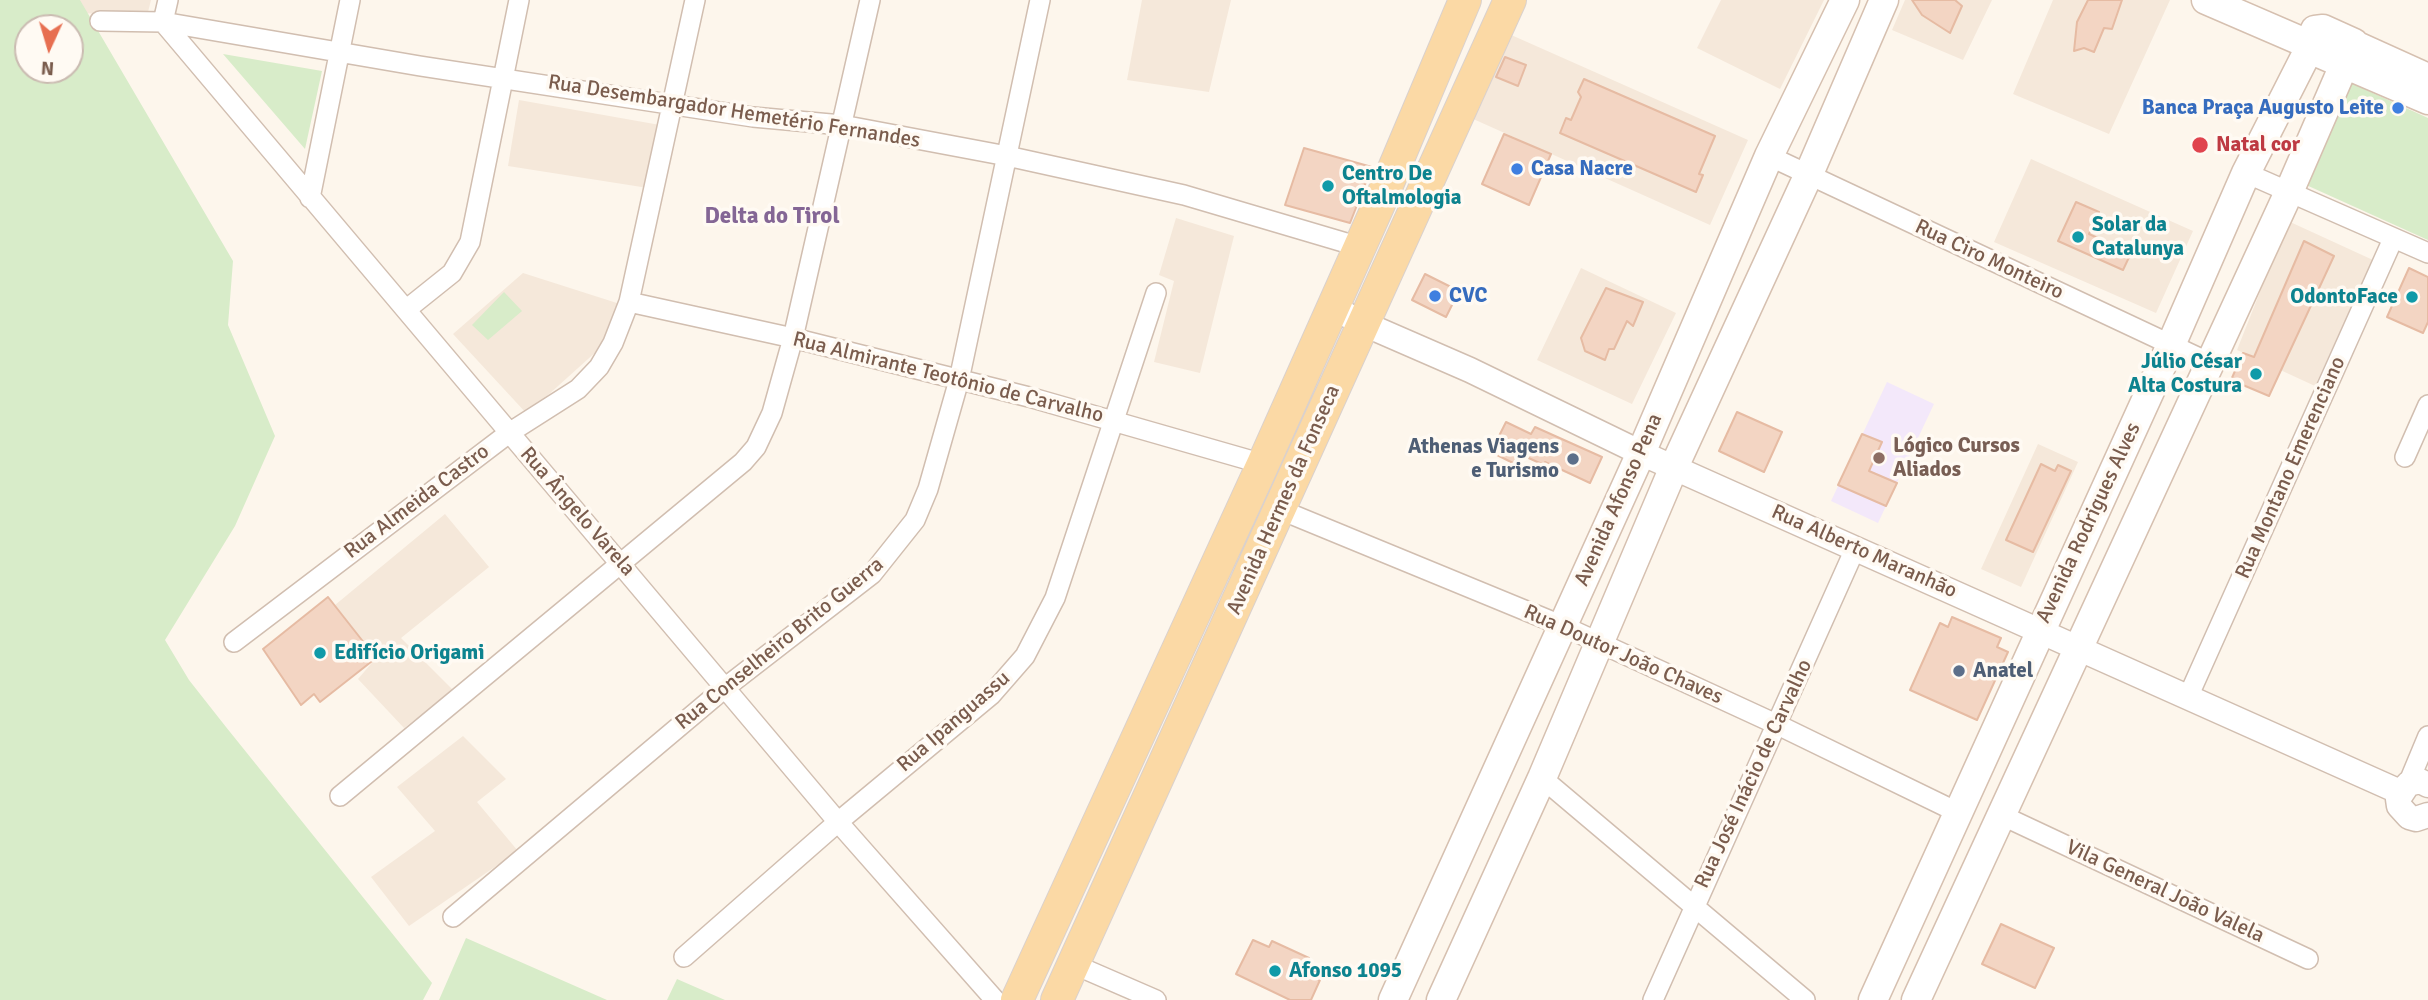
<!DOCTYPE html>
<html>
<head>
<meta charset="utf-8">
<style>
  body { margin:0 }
  #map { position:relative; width:2428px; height:1000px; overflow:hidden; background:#fdf6ec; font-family:Signika,sans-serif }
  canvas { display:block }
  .north { position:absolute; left:14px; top:14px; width:70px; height:70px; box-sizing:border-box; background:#fffaf3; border:2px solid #cabbb1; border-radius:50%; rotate:184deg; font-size:19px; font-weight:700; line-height:28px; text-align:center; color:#7a5c4d }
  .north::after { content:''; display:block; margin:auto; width:24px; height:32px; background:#e76f51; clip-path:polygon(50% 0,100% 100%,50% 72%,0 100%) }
</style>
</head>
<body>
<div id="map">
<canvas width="2428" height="1000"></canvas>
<div class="north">N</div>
</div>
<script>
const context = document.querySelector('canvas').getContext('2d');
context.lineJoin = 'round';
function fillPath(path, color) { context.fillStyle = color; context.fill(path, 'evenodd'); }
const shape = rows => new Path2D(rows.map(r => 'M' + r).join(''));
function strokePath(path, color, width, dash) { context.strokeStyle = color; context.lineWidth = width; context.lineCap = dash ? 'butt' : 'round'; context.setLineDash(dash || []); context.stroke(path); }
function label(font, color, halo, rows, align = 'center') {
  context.font = font + ' Signika,sans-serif'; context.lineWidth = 7; context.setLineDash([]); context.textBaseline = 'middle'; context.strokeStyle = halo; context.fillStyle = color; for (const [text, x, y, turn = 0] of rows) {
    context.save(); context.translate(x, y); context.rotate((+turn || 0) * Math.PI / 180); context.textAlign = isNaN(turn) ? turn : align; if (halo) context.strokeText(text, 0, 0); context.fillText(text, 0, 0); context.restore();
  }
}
fillPath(shape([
  [65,0,151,0,148,12,67,14],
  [1142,0,1231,0,1209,92,1127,80],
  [1721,0,1824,0,1780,89,1697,48],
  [1905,0,1992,0,1963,60,1892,30],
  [2053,0,2170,0,2109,134,2013,94],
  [1509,34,1748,140,1710,225,1471,118],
  [519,100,660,125,648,188,508,166],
  [2031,159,2193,231,2156,313,1994,242],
  [1176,218,1234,236,1200,373,1154,362,1174,281,1159,275],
  [2288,221,2373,260,2315,386,2237,350],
  [1581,268,1676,313,1632,404,1537,360],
  [523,273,620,304,598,350,527,414,453,334],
  [2038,444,2078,462,2021,587,1981,569],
  [445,514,489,567,401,638,454,691,404,728,358,679,376,658,335,605],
  [463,736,506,779,477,802,518,851,409,926,371,877,435,831,397,787]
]), '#f5e8da');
fillPath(shape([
  [1887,382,1934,404,1878,523,1831,501]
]), '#f3e8fa');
fillPath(shape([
  [0,0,80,0,233,261,228,325,275,436,235,526,165,640,189,680,226,727,432,983,423,1000,0,1000],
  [28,28,70,28,70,70,28,70],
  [223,54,322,71,305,149],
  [2351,83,2428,118,2428,240,2304,184],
  [504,292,522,311,488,340,472,325],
  [466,938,607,1000,439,1000],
  [677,979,725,1000,667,1000]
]), '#d8ecc9');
const building = shape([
  [1912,0,1955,0,1962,6,1950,33,1922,15,1912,0],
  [2088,0,2122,0,2112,29,2104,28,2094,52,2084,48,2074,51,2077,22,2088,0],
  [1505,57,1526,65,1518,86,1496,77,1505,57],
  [1584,79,1715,136,1699,174,1703,175,1696,192,1560,133,1566,118,1571,120,1581,97,1578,92,1584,79],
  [1504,134,1551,154,1529,205,1482,184,1504,134],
  [1304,148,1372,167,1350,223,1285,205,1304,148],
  [2076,202,2099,212,2089,234,2131,253,2123,270,2058,241,2076,202],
  [2304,241,2334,256,2269,396,2231,380,2243,353,2254,357,2304,241],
  [2409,268,2428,277,2428,322,2423,333,2387,317,2409,268],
  [1425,274,1459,291,1446,317,1412,300,1425,274],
  [1606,288,1643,302,1633,326,1627,321,1614,349,1609,349,1605,360,1585,351,1581,338,1606,288],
  [1737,412,1782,432,1764,472,1719,451,1737,412],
  [1506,422,1531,434,1535,427,1602,457,1590,483,1545,462,1544,465,1522,455,1517,465,1491,452,1506,422],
  [1862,434,1882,442,1869,471,1897,483,1886,506,1838,485,1862,434],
  [2041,464,2055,471,2058,465,2071,471,2033,552,2006,540,2041,464],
  [328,597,376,658,320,702,314,694,301,705,263,649,328,597],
  [1952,617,2001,638,1997,647,2008,652,1977,720,1910,690,1940,623,1948,627,1952,617],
  [2001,924,2054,948,2035,988,1982,964,2001,924],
  [1253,940,1269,947,1272,941,1309,958,1305,967,1318,974,1316,979,1320,980,1311,1000,1290,1000,1236,974,1253,940]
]);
fillPath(building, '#f3d5c3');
strokePath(building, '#e6bba3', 2);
const minor = shape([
  [168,0,163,22,838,822,995,1000],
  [100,21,163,22,420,66,753,117,842,125,1007,156,1184,195,1360,247],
  [1769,156,2210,363],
  [2246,173,2428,253],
  [310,198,350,0],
  [629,302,793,338,1029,397,1263,464],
  [407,309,452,273,470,242,519,0],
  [2405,457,2428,405],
  [1281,510,1563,626,1778,725,1959,813],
  [234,642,509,433,578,389,599,367,613,343,629,302,695,0],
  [2188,697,2393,239],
  [1542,778,1805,1000],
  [2408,784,2428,736],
  [340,796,743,462,756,447,772,413,793,338,870,0],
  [2001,815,2308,959],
  [453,917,726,687,872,574,915,520,928,489,959,380,1040,0],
  [684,957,838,822,991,695,1025,656,1055,598,1156,293],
  [1073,964,1156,1000],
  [1653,1000,1855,549]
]);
const tertiary = shape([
  [1335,301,1345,314,1362,323,1470,370,1641,453,2400,792],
  [2428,785,2420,781,2408,784,2398,799,2399,806,2409,817,2416,819,2428,815]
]);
const secondary = shape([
  [2206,0,2308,44],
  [2357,46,2428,78],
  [2351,65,2359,50,2354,43,2323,29,2315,30,2308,44,2309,49,2428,100],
  [1393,1000,1641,453,1769,156,1845,0],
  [1441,1000,1542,778,1674,467,1808,176,1884,0],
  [1873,1000,2171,345,2246,173,2309,49],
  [1916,1000,2289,192,2344,65]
]);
const primary = shape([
  [1017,1000,1263,464,1379,204,1465,0],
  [1057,1000,1510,0]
]);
strokePath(minor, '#d1beb0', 22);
strokePath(tertiary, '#d1beb0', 27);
strokePath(secondary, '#d6c0b0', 31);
strokePath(primary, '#dad1cd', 34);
strokePath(minor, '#fff', 19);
strokePath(tertiary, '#fff', 24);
strokePath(secondary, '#fff', 28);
strokePath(primary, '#fbd9a5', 32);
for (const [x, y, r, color] of [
  [2398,108,7,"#3f7fe0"],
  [2200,145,9,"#e0444e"],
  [1517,169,7,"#3f7fe0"],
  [1328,186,7,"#0f9aa8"],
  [2078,237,7,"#0f9aa8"],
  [1435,296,7,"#3f7fe0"],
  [2412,297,7,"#0f9aa8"],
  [2256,374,7,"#0f9aa8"],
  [1879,458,7,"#8d6e63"],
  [1573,459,7,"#5c6f8a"],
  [320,653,7,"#0f9aa8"],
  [1959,671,7,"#5c6f8a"],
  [1275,971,7,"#0f9aa8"]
]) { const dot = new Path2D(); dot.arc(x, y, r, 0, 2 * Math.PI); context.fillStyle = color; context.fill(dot); strokePath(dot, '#fffaf3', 2.5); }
label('bold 21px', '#366cbe', '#fffaf3', [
  ["Banca Praça Augusto Leite",2384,108,"right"],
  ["Casa Nacre",1531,169],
  ["CVC",1449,296]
], 'left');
label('21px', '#7a5c4d', '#fffaf3', [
  ["Rua Desembargador Hemetério Fernandes",734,112,9],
  ["Rua Ciro Monteiro",1989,260,25],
  ["Rua Almirante Teotônio de Carvalho",948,378,14],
  ["Rua Montano Emerenciano",2291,468,-66],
  ["Avenida Hermes da Fonseca",1284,500,-66],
  ["Avenida Afonso Pena",1619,500,-66],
  ["Rua Almeida Castro",417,502,-37],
  ["Rua Ângelo Varela",577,512,49],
  ["Avenida Rodrigues Alves",2089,523,-65],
  ["Rua Alberto Maranhão",1864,552,24],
  ["Rua Conselheiro Brito Guerra",780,644,-39],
  ["Rua Doutor João Chaves",1623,655,24],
  ["Rua Ipanguassu",954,722,-41],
  ["Rua José Inácio de Carvalho",1754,774,-65],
  ["Vila General João Valela",2165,892,25]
]);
label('bold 21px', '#be3a42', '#fffaf3', [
  ["Natal cor",2216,145]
], 'left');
label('bold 21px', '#0d838f', '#fffaf3', [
  ["Centro De",1342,174],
  ["Oftalmologia",1342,198],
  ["Solar da",2092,225],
  ["Catalunya",2092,249],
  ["OdontoFace",2398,297,"right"],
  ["Júlio César",2242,362,"right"],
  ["Alta Costura",2242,386,"right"],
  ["Edifício Origami",334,653],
  ["Afonso 1095",1289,971]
], 'left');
label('bold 21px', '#785e54', '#fffaf3', [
  ["Lógico Cursos",1893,446],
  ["Aliados",1893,470]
], 'left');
label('bold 21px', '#4e5e75', '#fffaf3', [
  ["Athenas Viagens",1559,447],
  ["e Turismo",1559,471],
  ["Anatel",1973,671,"left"]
], 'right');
label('bold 23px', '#846695', '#fffaf3', [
  ["Delta do Tirol",772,217]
]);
</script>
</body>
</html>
